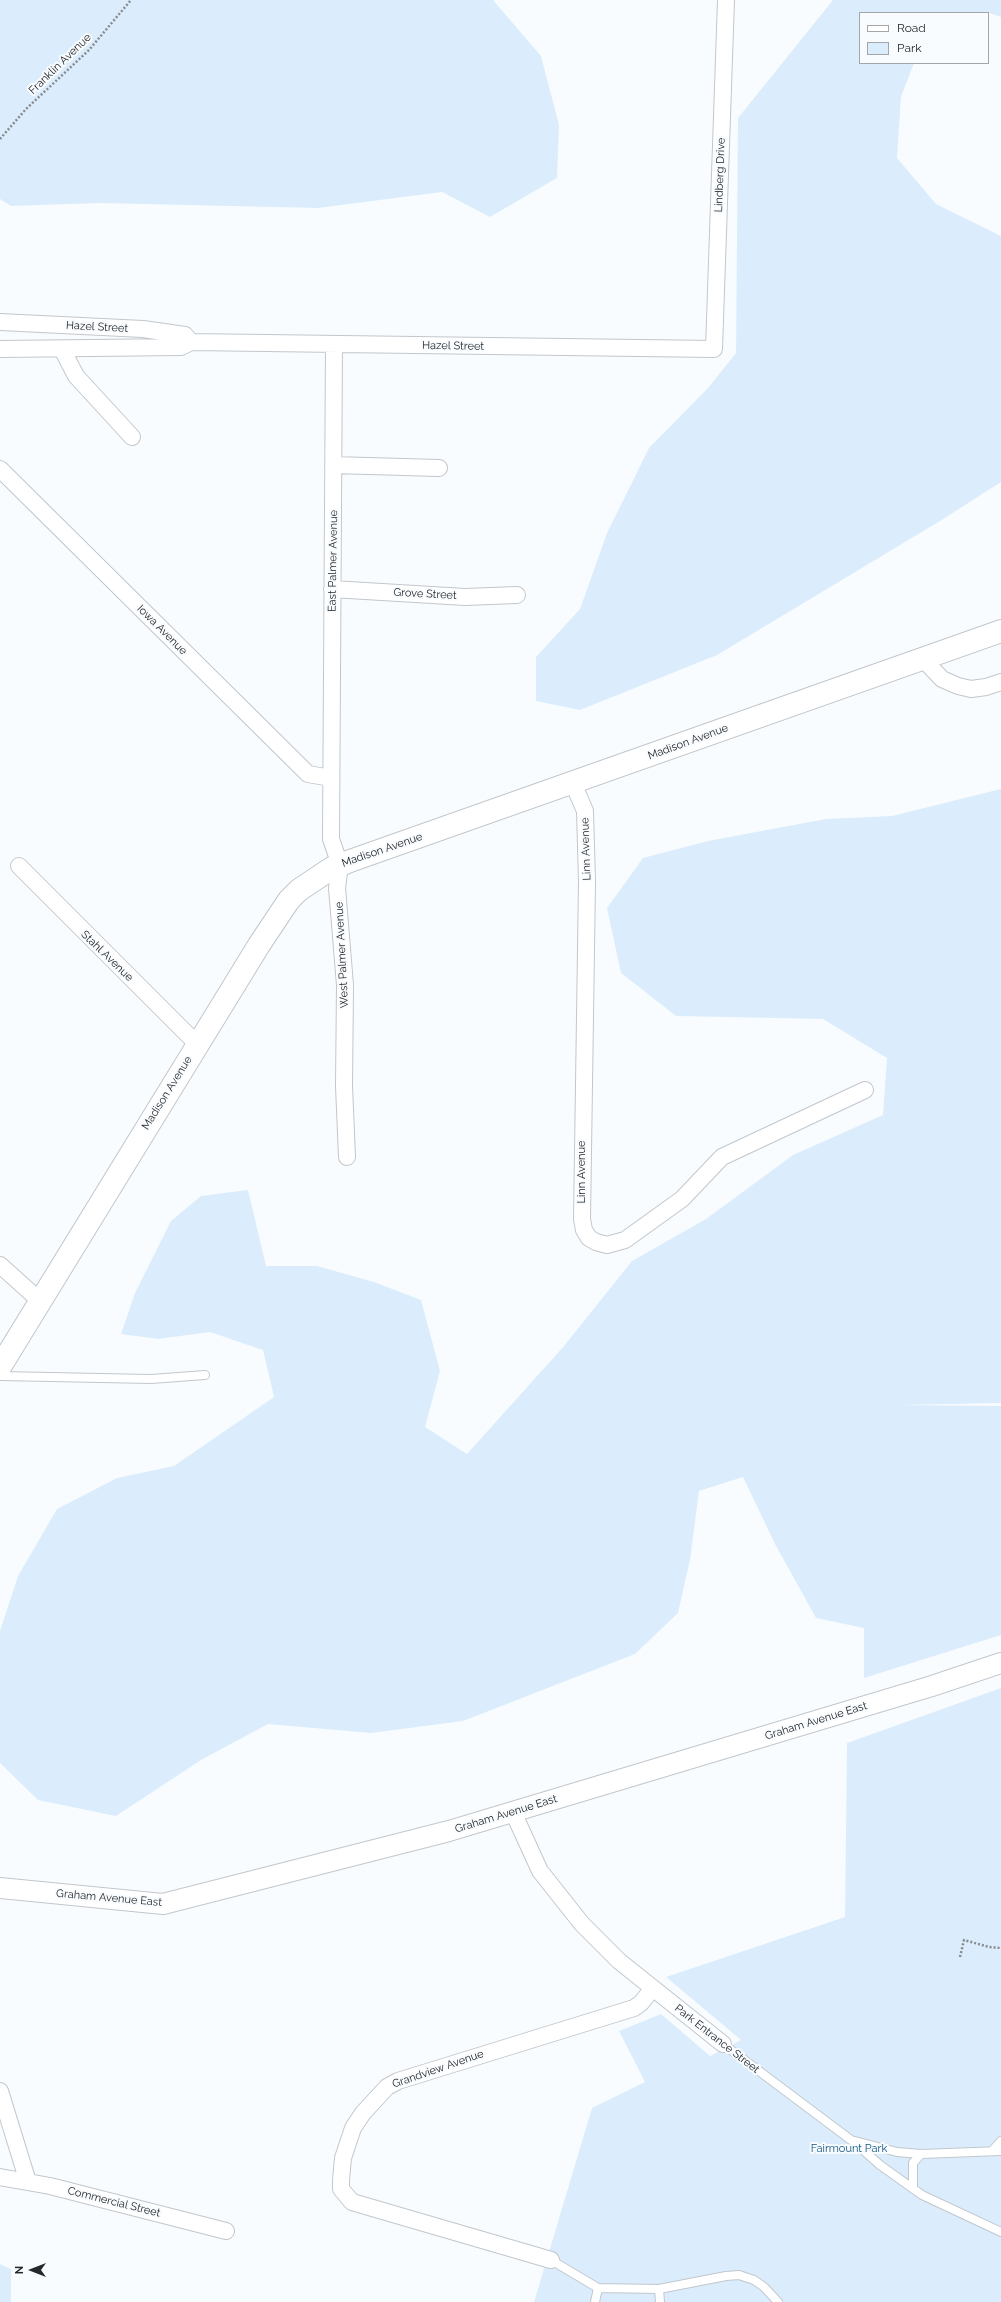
<!DOCTYPE html>
<html>
<head>
<meta charset="utf-8">
<style>
  body { margin:0 }
  #map { position:relative; width:1001px; height:2302px; overflow:hidden; background:#f9fcfe; font-family:Raleway,sans-serif }
  canvas { display:block }
  .legend { position:absolute; left:859px; top:12px; width:130px; height:52px; box-sizing:border-box; background:#f9fcfe; border:1px solid #a4a7a9; margin:0; padding:5px 7px; list-style:none; font-size:12px; color:#25272a }
  .legend li { display:flex; align-items:center; gap:8px; height:20px }
  .legend b { width:20px; border:1px solid #a4a7a9 }
  .north { position:absolute; left:12px; top:2250px; width:40px; height:40px; -webkit-text-stroke:3px #f9fcfe; paint-order:stroke; rotate:270deg; font-size:11px; font-weight:700; line-height:16px; text-align:center; color:#25272a }
  .north::after { content:''; display:block; margin:auto; width:14px; height:18px; background:#25272a; clip-path:polygon(50% 0,100% 100%,50% 72%,0 100%) }
</style>
</head>
<body>
<div id="map">
<canvas width="1001" height="2302"></canvas>
<ul class="legend">
<li><b style="height:5px;background:#fff"></b>Road</li>
<li><b style="height:11px;background:#dbedfc"></b>Park</li>
</ul>
<div class="north">N</div>
</div>
<script>
const context = document.querySelector('canvas').getContext('2d');
context.lineJoin = 'round';
function fillPath(path, color) { context.fillStyle = color; context.fill(path, 'evenodd'); }
const shape = rows => new Path2D(rows.map(r => 'M' + r).join(''));
function strokePath(path, color, width, dash) { context.strokeStyle = color; context.lineWidth = width; context.lineCap = dash ? 'butt' : 'round'; context.setLineDash(dash || []); context.stroke(path); }
function label(font, color, halo, rows, align = 'center') {
  context.font = font + ' Raleway,sans-serif'; context.lineWidth = 4; context.setLineDash([]); context.textBaseline = 'middle'; context.strokeStyle = halo; context.fillStyle = color; for (const [text, x, y, turn = 0] of rows) {
    context.save(); context.translate(x, y); context.rotate((+turn || 0) * Math.PI / 180); context.textAlign = isNaN(turn) ? turn : align; if (halo) context.strokeText(text, 0, 0); context.fillText(text, 0, 0); context.restore();
  }
}
fillPath(shape([
  [0,0,493,0,541,56,559,125,557,178,490,217,442,192,318,208,100,203,11,206,0,199],
  [833,0,1001,0,1001,17,986,12,860,13,860,63,914,63,901,97,897,158,936,204,1001,236,1001,482,940,521,717,655,580,710,536,701,536,657,580,609,607,533,649,448,708,388,736,353,738,118],
  [1001,789,1001,1403,899,1405,1001,1406,1001,1635,864,1678,864,1628,816,1618,775,1544,743,1477,699,1491,690,1560,678,1613,635,1654,463,1721,371,1733,268,1724,201,1760,116,1816,38,1800,0,1763,0,1631,18,1576,57,1509,117,1478,174,1466,274,1397,263,1350,210,1332,158,1339,121,1334,135,1293,171,1221,201,1196,248,1190,266,1266,317,1266,374,1282,421,1300,440,1371,425,1427,467,1454,564,1346,632,1261,706,1219,793,1155,883,1115,887,1058,823,1019,676,1016,621,973,607,908,643,858,708,841,826,819,892,816],
  [1001,1688,1001,2302,534,2302,592,2108,645,2082,619,2031,661,2014,710,2056,741,2040,666,1977,845,1917,847,1743],
  [0,2264,11,2269,11,2302,0,2302]
]), '#dbedfc');
const service = shape([
  [0,1376,151,1379,205,1375],
  [723,2044,851,2140,897,2152,921,2154,1001,2151],
  [854,2142,880,2165,922,2195,1001,2232],
  [992,2151,1001,2141],
  [913,2188,913,2163,921,2154],
  [551,2260,598,2288],
  [598,2288,659,2289,726,2276,739,2275,754,2280,764,2287,778,2302],
  [659,2289,660,2302],
  [595,2302,598,2288]
]);
const minor = shape([
  [0,322,143,329,185,335,191,342,714,349,726,0],
  [334,344,331,839,340,865,337,888,345,985,344,1086,347,1157],
  [0,349,181,347,191,342],
  [62,349,76,376,132,437],
  [333,465,439,468],
  [0,469,308,774,331,778],
  [332,589,465,597,517,595],
  [923,659,942,679,958,686,971,689,986,687,1001,682],
  [573,783,585,811,587,882,582,1219,584,1230,589,1238,596,1242,607,1245,625,1240,682,1199,722,1157,865,1090],
  [19,866,197,1044],
  [0,1265,39,1300],
  [513,1812,540,1871,582,1924,619,1961,723,2044],
  [0,2091,28,2182],
  [0,2177,50,2186,226,2231],
  [551,2260,352,2202,341,2189,341,2180,343,2158,353,2128,363,2113,387,2087,398,2081,634,2008,641,2003,653,1988]
]);
const tertiary = shape([
  [0,1888,163,1904,449,1831,932,1686,1001,1663]
]);
const secondary = shape([
  [0,1367,259,945,289,900,299,890,332,868,350,861,1001,631]
]);
strokePath(service, '#c1c7cd', 10);
strokePath(minor, '#c1c7cd', 18);
strokePath(tertiary, '#c1c7cd', 22);
strokePath(secondary, '#c1c7cd', 24);
strokePath(shape([
  [0,139,26,109,89,50,131,0],
  [960,1957,964,1940,989,1947,1001,1948]
]), '#888a8d', 2.5, [2, 2]);
strokePath(service, '#fff', 8);
strokePath(minor, '#fff', 16);
strokePath(tertiary, '#fff', 20);
strokePath(secondary, '#fff', 22);
label('11px', '#25272a', '#f9fcfe', [
  ["Franklin Avenue",60,64,-44],
  ["Lindberg Drive",720,175,-88],
  ["Hazel Street",97,327,3],
  ["Hazel Street",453,346,1],
  ["East Palmer Avenue",333,561,-89],
  ["Grove Street",425,594,3],
  ["Iowa Avenue",162,630,45],
  ["Madison Avenue",688,742,-20],
  ["Linn Avenue",586,849,-92],
  ["Madison Avenue",382,850,-19],
  ["West Palmer Avenue",342,955,-93],
  ["Stahl Avenue",107,956,44],
  ["Madison Avenue",167,1093,-58],
  ["Linn Avenue",582,1172,-90],
  ["Graham Avenue East",816,1721,-17],
  ["Graham Avenue East",506,1814,-17],
  ["Graham Avenue East",109,1898,5],
  ["Park Entrance Street",717,2039,38],
  ["Grandview Avenue",438,2069,-19],
  ["Commercial Street",114,2202,14]
]);
label('11px', '#105480', '#f9fcfe', [
  ["Fairmount Park",849,2149]
]);
</script>
</body>
</html>
